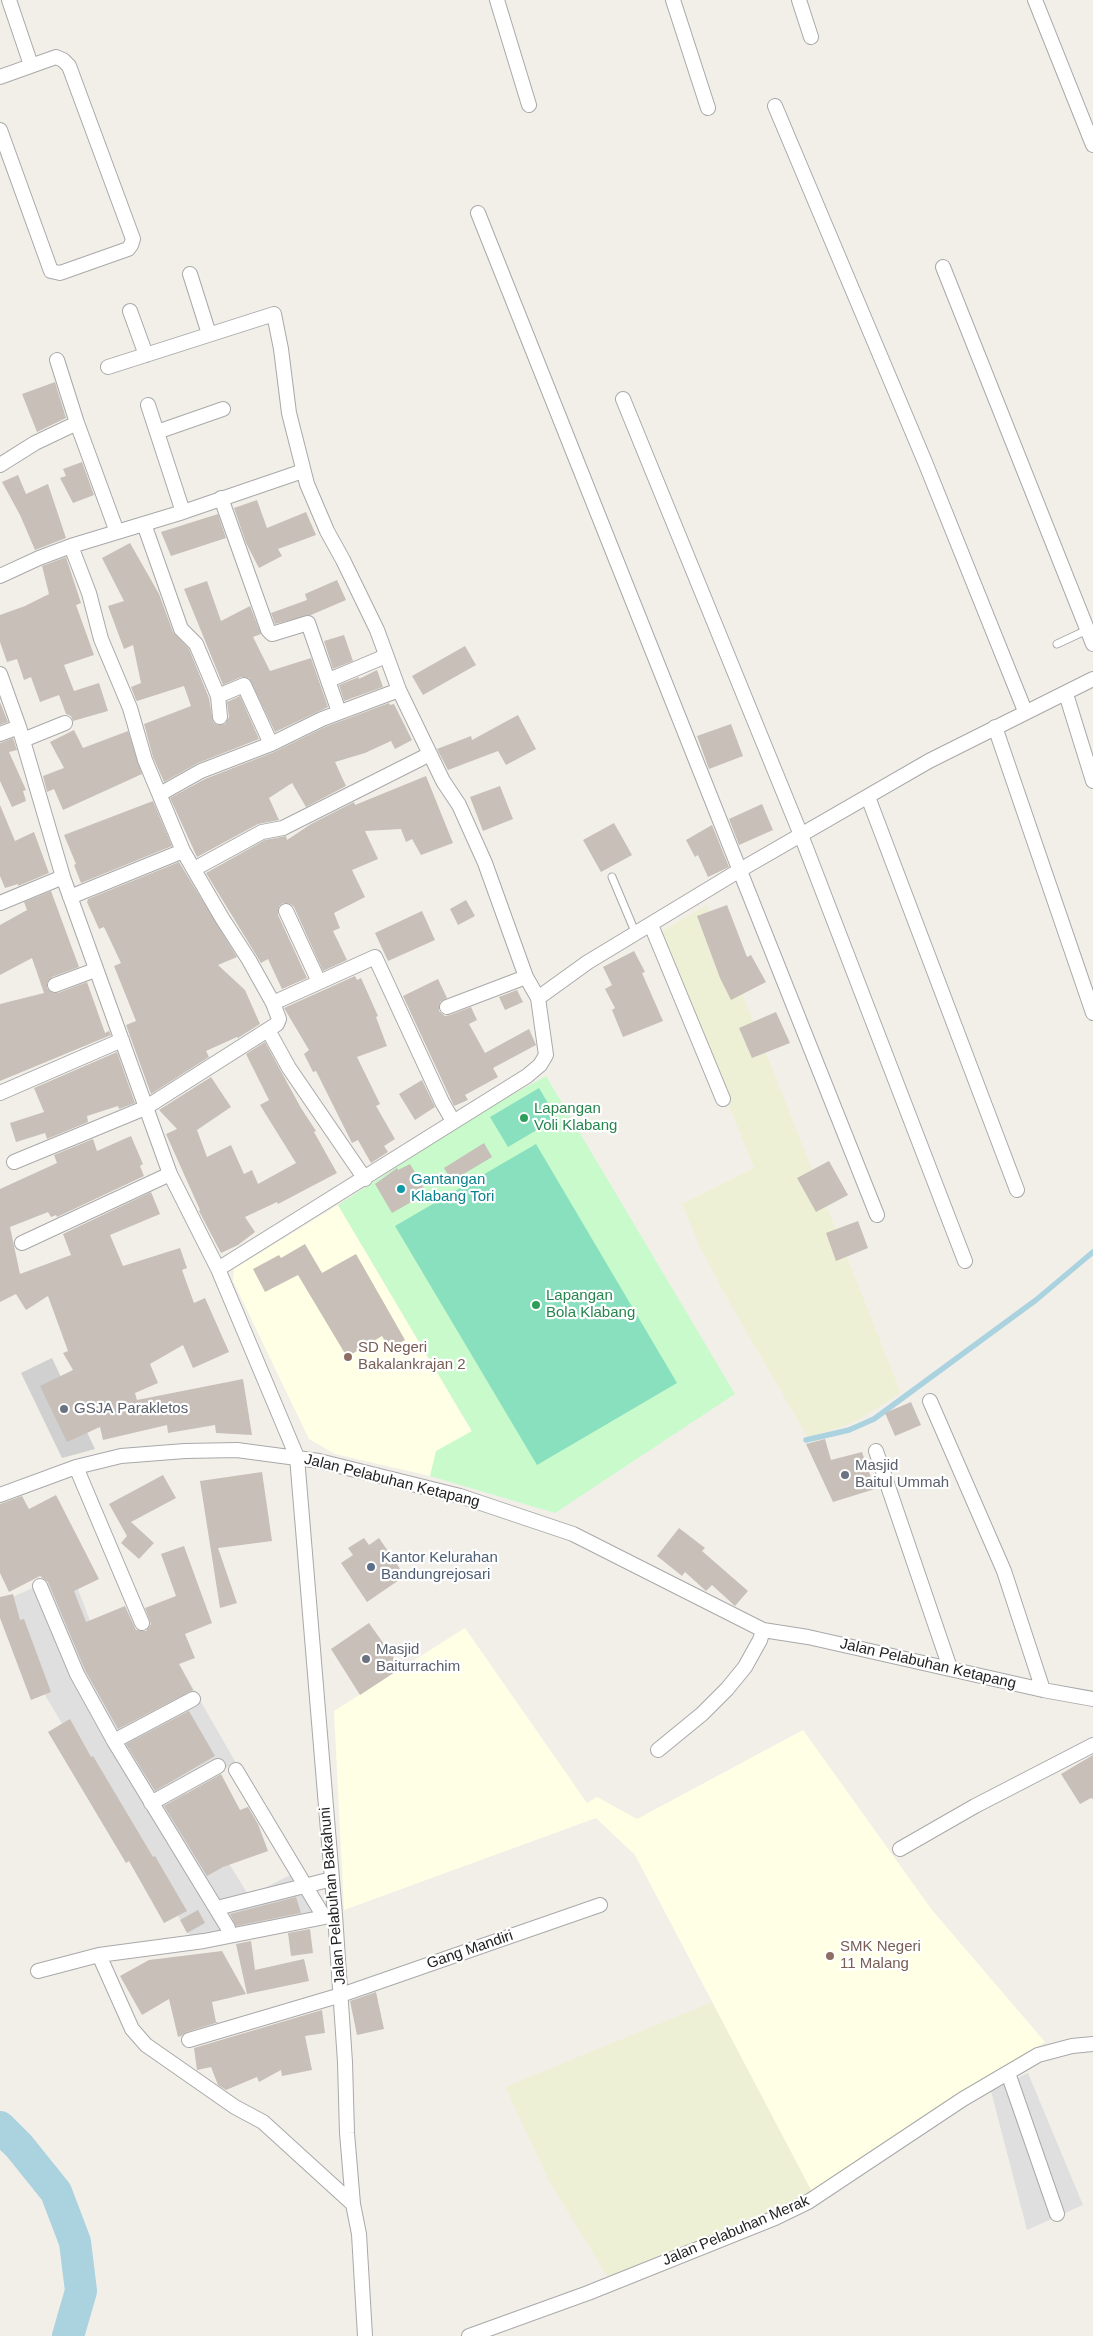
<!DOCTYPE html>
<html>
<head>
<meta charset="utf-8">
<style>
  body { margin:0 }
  canvas { display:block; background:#f2efe9 }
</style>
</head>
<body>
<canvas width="1093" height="2336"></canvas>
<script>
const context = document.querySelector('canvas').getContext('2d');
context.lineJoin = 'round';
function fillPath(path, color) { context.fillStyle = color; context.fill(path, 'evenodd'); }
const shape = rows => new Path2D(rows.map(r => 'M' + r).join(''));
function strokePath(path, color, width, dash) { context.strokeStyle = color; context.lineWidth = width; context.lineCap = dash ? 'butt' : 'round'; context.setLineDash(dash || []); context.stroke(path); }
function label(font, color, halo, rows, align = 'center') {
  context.font = font + ' Arial,sans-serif'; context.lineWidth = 4.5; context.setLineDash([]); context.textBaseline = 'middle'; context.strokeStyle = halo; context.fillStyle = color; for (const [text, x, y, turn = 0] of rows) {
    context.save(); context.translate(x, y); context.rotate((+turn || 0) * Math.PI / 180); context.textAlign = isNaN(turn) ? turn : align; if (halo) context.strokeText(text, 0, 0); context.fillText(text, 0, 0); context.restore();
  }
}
fillPath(shape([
  [71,1571,97,1639,178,1662,236,1763,183,1789,249,1896,292,1874,316,1914,192,1939,46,1697,10,1598],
  [1028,2073,1083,2205,1027,2230,991,2091]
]), '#e0dfdf');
fillPath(shape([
  [338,1205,472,1432,437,1451,430,1476,335,1454,309,1439,233,1281,234,1269],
  [465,1628,587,1803,597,1797,637,1819,803,1730,932,1910,1045,2042,812,2192,635,1855,596,1818,344,1910,334,1711]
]), '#ffffe5');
fillPath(shape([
  [52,1358,95,1449,62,1458,21,1373]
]), '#d0d0d0');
fillPath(shape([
  [707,905,901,1393,853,1423,808,1438,724,1293,700,1247,682,1204,754,1168,659,933],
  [712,2002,812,2192,801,2199,608,2278,549,2181,505,2087]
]), '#eef0d5');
fillPath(shape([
  [546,1076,735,1394,555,1513,430,1476,436,1451,472,1431,338,1205,481,1112]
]), '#c8facc');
fillPath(shape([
  [539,1088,557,1118,508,1147,490,1117],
  [536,1144,677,1383,537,1465,395,1226]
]), '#88e0be');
strokePath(shape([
  [806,1440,849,1430,874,1419,1036,1300,1093,1252]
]), '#aad3df', 5.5);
strokePath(shape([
  [0,2127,19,2146,56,2192,75,2242,81,2291,68,2336]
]), '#aad3df', 32);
fillPath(shape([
  [55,382,66,418,37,432,22,394],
  [82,462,94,495,73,503,60,478,66,476,63,469],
  [18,475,26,494,48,484,66,538,35,550,20,515,2,482],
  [257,500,267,528,306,512,316,535,278,549,282,556,259,568,246,543,234,508],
  [218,514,226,538,171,556,161,532],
  [130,543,159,594,173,632,189,649,209,698,213,722,217,725,225,724,229,717,227,702,240,696,259,739,198,763,164,782,153,757,144,724,191,706,184,686,137,701,136,700,131,687,141,683,133,645,124,649,108,606,124,601,102,558],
  [66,557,81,603,76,605,94,655,64,665,74,691,99,683,108,711,73,721,71,716,66,714,59,695,40,702,31,677,24,680,17,659,7,662,0,642,0,615,25,606,49,594,42,566],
  [337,580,346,600,311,615,275,624,271,613,307,600,305,594],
  [207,581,221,621,250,606,261,634,253,637,270,671,311,658,328,707,275,732,249,678,241,677,223,685,184,589],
  [344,635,353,661,333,669,324,641],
  [465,646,476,665,423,695,412,676],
  [377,670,383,687,344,701,339,685,359,677,359,679],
  [0,702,8,722,0,725],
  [389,703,390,705,394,704,412,740,395,749,391,741,365,753,335,762,346,786,306,807,292,783,269,798,279,820,258,824,197,857,170,798,205,779,274,752,325,727],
  [518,715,536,749,506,765,498,751,448,770,437,749,471,736,472,740],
  [731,724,743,756,709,769,697,736],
  [74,730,83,748,128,731,142,774,63,810,54,789,47,792,43,776,64,768,50,742],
  [13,738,17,750,9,752,26,790,23,791,26,801,12,807,0,781,0,743],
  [426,776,453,843,421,855,412,839,406,842,401,829,365,831,378,859,352,870,365,897,334,913,340,928,333,931,347,960,323,971,294,907,291,904,283,903,279,906,278,915,307,978,282,989,268,959,261,963,206,873,265,840,286,836,287,840,311,824,354,802,355,805],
  [500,786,513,819,483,831,470,797],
  [153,801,172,846,81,883,74,865,76,864,64,835],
  [762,804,773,830,739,845,729,819],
  [0,805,15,841,34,832,49,873,18,886,18,884,5,888,0,876],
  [614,823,632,855,601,872,583,840],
  [712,825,729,867,708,877,698,855,695,857,686,840],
  [179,862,237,957,218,965,245,990,260,1024,238,1038,237,1037,206,1051,209,1057,151,1094,126,1025,136,1021,114,966,121,963,104,927,99,929,87,902,88,899],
  [51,891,79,967,52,977,47,983,47,988,53,993,58,993,87,982,105,1033,109,1031,111,1035,0,1081,0,1004,44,993,32,958,0,975,0,925,27,910,24,902],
  [466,900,475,916,458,925,450,909],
  [727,905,747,957,751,955,766,982,731,1000,720,978,697,916],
  [422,911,435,940,388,961,375,933],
  [634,951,645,972,642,973,663,1021,623,1037,612,1010,615,1008,605,989,612,985,603,967],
  [355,976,357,980,361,978,378,1016,376,1017,387,1046,357,1057,380,1104,376,1106,395,1139,384,1146,388,1152,371,1163,358,1140,352,1143,316,1071,313,1072,304,1054,309,1050,284,1008],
  [438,979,447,998,440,1002,439,1011,445,1016,450,1015,471,1007,477,1020,469,1024,485,1053,529,1029,536,1045,493,1068,498,1077,465,1095,468,1100,454,1106,403,996],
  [517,990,523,1002,505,1010,499,997],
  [776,1012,790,1043,752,1058,739,1028],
  [265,1042,301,1108,316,1131,314,1132,337,1173,278,1204,277,1202,245,1217,255,1232,238,1245,221,1253,199,1211,200,1210,166,1134,177,1129,159,1110,211,1077,231,1107,197,1130,207,1157,231,1145,244,1174,252,1170,258,1184,296,1163,260,1105,269,1100,246,1054],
  [117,1052,135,1103,119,1109,118,1106,87,1116,88,1122,47,1139,45,1133,16,1142,10,1123,44,1112,34,1088],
  [422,1080,435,1107,415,1120,399,1094],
  [131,1136,143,1164,140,1166,144,1176,57,1217,56,1215,51,1217,48,1212,10,1227,20,1274,71,1255,63,1234,151,1192,160,1214,110,1235,123,1266,180,1248,187,1268,182,1270,194,1303,205,1298,229,1352,193,1368,183,1345,150,1364,158,1383,135,1393,137,1400,243,1379,252,1435,216,1433,215,1425,168,1433,167,1425,103,1440,100,1427,67,1442,40,1386,73,1370,63,1353,68,1351,48,1296,26,1310,16,1294,0,1302,0,1189,57,1163,54,1155,93,1139,97,1151],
  [484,1143,492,1157,452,1181,444,1168],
  [829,1161,848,1195,816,1212,797,1178],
  [410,1164,427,1193,392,1213,375,1184,397,1168,398,1170],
  [858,1221,868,1248,836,1261,826,1233],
  [305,1244,322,1273,356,1254,405,1340,389,1349,382,1336,347,1357,298,1275,265,1292,253,1269,279,1255,281,1258],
  [911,1402,921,1425,895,1436,885,1413],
  [825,1439,831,1460,862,1452,875,1489,833,1502,806,1444],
  [262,1472,272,1541,218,1548,237,1603,220,1608,200,1481],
  [163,1475,176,1498,131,1522,154,1543,139,1559,121,1543,127,1536,109,1504],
  [56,1495,99,1579,74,1591,86,1622,125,1606,136,1630,146,1631,151,1624,145,1608,176,1596,161,1554,184,1546,212,1623,185,1634,195,1658,179,1664,193,1690,118,1729,85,1670,48,1582,40,1576,9,1592,0,1573,0,1504,22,1496,29,1509],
  [679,1528,705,1548,702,1551,748,1591,735,1606,712,1585,706,1591,685,1572,682,1576,657,1556],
  [364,1538,369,1545,379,1538,405,1576,367,1602,341,1563,353,1555,348,1548],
  [13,1594,20,1620,24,1619,51,1692,31,1700,0,1618,0,1597],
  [369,1623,401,1668,360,1695,331,1649],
  [189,1711,215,1756,155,1791,126,1744],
  [70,1719,91,1757,93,1756,153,1857,155,1856,187,1911,164,1923,129,1861,126,1863,48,1732],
  [1093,1755,1093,1799,1091,1798,1080,1804,1061,1774],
  [221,1774,240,1810,248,1807,258,1824,268,1851,223,1867,207,1876,164,1806],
  [296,1897,301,1913,236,1926,230,1914],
  [198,1910,205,1923,187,1933,180,1920],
  [310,1929,313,1953,291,1956,288,1933],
  [251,1941,255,1970,304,1959,309,1981,247,1994,236,1944],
  [222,1951,246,1994,212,2002,216,2022,219,2022,187,2032,181,2036,178,2037,169,1999,142,2015,120,1976,149,1960],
  [376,1992,384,2029,357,2035,350,2001],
  [322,2010,325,2033,305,2036,312,2070,282,2076,281,2070,259,2082,257,2077,226,2090,218,2085,211,2067,197,2070,194,2048]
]), '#c7bfb8');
const service = shape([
  [1057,644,1087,630],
  [612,877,636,934]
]);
const minor = shape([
  [9,0,31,65],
  [497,0,529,105],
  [673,0,708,108],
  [799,0,811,37],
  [1035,0,1093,145],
  [0,77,56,57,63,60,69,66,133,239,131,245,128,249,60,273,51,271,0,130],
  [775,106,925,462,1025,711],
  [478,213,877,1215],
  [943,267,1093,644],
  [190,274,209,334],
  [130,311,146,355],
  [57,360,77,423],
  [108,367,274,314,281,349,289,413,307,484,327,531,343,560,377,630,399,690,443,781,459,805,485,863,526,977,538,998,546,1055,540,1065,527,1076,218,1269],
  [623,399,801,835,965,1261],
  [148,405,183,512],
  [157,432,223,409],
  [0,465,35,443,77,423,117,532],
  [221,498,268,630,272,634,308,623,339,712],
  [144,524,181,629,196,644,218,696,244,685,271,744],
  [0,576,39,558,71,546,183,512,303,471],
  [0,674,19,727,63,877,170,1174,218,1269,297,1457,335,1915,345,2062,347,2133,353,2204,359,2234,365,2336],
  [329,680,386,656],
  [1066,694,1093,781],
  [218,696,220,717],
  [995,727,1093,1013],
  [0,734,19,727],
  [23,740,65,723],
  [160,794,201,771,271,744,322,719,399,690],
  [868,797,1017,1190],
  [194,869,262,832,283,828,430,754],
  [70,897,183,851],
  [0,903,63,877],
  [286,911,319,982],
  [651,925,723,1099],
  [55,985,95,970],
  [538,998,588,962,740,870,929,761,1093,679],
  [273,1003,375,957,442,1102,453,1121],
  [447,1007,526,977],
  [268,1030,289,1068,365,1179],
  [0,1093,122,1040],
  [14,1162,145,1108,277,1024,279,1019,273,1003,249,960,222,918,183,851,145,760,130,708,101,639,89,593,71,546],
  [22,1243,170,1174],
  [930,1401,1004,1571,1043,1690],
  [876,1451,950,1668],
  [76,1467,142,1623],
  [0,1495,76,1467,121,1456,185,1451,237,1450,319,1461,460,1496,573,1534,763,1630,808,1637,1043,1690,1093,1699],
  [40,1586,77,1674,114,1741,228,1928],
  [114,1741,193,1699],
  [658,1750,702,1714,727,1689,745,1667,760,1640,763,1630],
  [236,1770,324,1917],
  [151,1803,218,1766],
  [900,1849,975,1806,1093,1745],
  [217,1908,332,1879],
  [99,1955,132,2029,146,2045,235,2107,263,2122,353,2204],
  [38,1971,99,1955,204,1941,335,1915],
  [189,2040,341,1995,600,1905],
  [1008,2073,1057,2214],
  [469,2336,588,2293,775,2218,808,2202,963,2099,1038,2055,1072,2046,1093,2044]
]);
strokePath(service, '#a9a9a9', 9);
strokePath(minor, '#a9a9a9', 16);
strokePath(service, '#fff', 7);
strokePath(minor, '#fff', 14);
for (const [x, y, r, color] of [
  [524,1118,5,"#2e9e5b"],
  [401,1189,5,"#0f9aa8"],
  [536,1305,5,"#2e9e5b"],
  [348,1357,5,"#8d6e63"],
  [64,1409,5,"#6b7280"],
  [845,1475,5,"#6b7280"],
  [371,1567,5,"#5c6f8a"],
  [366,1659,5,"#6b7280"],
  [830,1956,5,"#8d6e63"]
]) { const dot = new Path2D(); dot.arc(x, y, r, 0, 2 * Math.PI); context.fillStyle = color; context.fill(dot); strokePath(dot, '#fff', 2); }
label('15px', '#27864d', '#fff', [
  ["Lapangan",534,1109],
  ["Voli Klabang",534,1126],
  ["Lapangan",546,1296],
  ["Bola Klabang",546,1313]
], 'left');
label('15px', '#0d838f', '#fff', [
  ["Gantangan",411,1180],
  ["Klabang Tori",411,1197]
], 'left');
label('15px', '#785e54', '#fff', [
  ["SD Negeri",358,1348],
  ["Bakalankrajan 2",358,1365],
  ["SMK Negeri",840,1947],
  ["11 Malang",840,1964]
], 'left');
label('15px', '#5b616d', '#fff', [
  ["GSJA Parakletos",74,1409],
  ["Masjid",855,1466],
  ["Baitul Ummah",855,1483],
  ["Masjid",376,1650],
  ["Baiturrachim",376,1667]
], 'left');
label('15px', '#222', '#fff', [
  ["Jalan Pelabuhan Ketapang",392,1481,14],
  ["Jalan Pelabuhan Ketapang",928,1664,13],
  ["Jalan Pelabuhan Bakahuni",333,1896,-95],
  ["Gang Mandiri",470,1950,-19],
  ["Jalan Pelabuhan Merak",736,2231,-23]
]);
label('15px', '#4e5e75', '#fff', [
  ["Kantor Kelurahan",381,1558],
  ["Bandungrejosari",381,1575]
], 'left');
</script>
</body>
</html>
